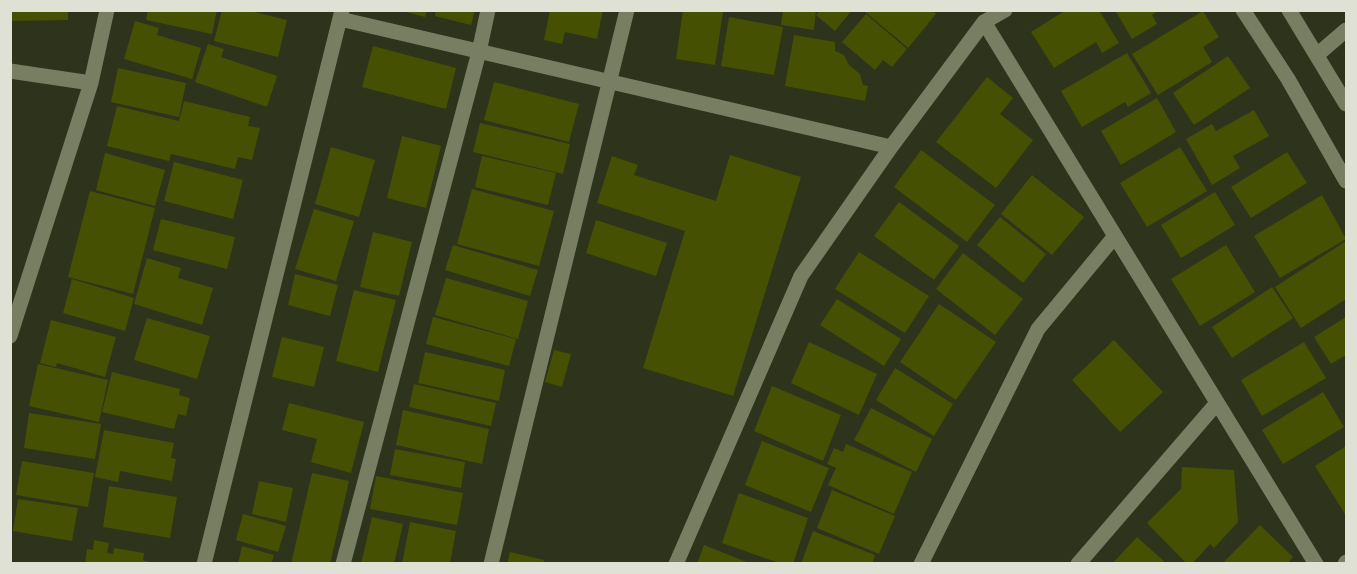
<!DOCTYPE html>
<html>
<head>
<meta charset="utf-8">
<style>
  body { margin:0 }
  #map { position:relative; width:1357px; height:574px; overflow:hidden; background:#2e331c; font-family:Spectral,serif }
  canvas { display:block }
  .frame { position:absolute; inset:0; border:12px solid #dee1d3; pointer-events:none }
</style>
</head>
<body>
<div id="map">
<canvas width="1357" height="574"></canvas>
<div class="frame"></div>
</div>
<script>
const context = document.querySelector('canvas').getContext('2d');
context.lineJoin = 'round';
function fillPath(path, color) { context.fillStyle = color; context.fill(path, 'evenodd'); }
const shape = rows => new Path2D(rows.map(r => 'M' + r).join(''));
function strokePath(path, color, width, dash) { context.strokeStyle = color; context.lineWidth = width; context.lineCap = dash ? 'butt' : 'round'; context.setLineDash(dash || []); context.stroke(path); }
fillPath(shape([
  [10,10,68,10,68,20,10,21],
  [148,10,217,10,212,34,146,20],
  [222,10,247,10,287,20,278,57,214,41],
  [399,10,427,10,425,17],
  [436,10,475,10,471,25,435,16],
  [550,10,603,10,597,39,565,32,562,44,544,40],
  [683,10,723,12,715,65,676,59],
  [783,10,816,10,814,30,781,25],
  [820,10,852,10,835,31,816,15],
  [863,10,932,10,936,14,908,48],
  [1066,10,1099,10,1119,43,1102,53,1096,42,1054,68,1031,32],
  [1115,10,1159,10,1152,15,1157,24,1132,39],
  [1203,11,1219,37,1203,47,1212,62,1158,95,1132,54],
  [866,14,907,49,892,67,883,60,875,70,842,42],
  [729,17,783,27,774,75,721,66],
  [135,21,159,28,157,35,201,48,192,79,124,59],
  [794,35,835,42,835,51,844,55,849,65,860,74,863,85,868,86,865,101,785,86],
  [208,44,224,49,221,57,277,76,267,107,195,82],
  [373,46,456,68,446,109,362,87],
  [1127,53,1151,93,1128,107,1125,102,1082,127,1061,91],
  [1228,56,1250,88,1194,125,1173,93],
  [118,68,186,83,179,117,111,102],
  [987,77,1013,98,1000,114,1033,140,996,188,936,142],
  [494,82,579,104,569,142,484,120],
  [1157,98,1176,132,1121,165,1101,131],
  [184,101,250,117,248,126,260,128,252,160,238,157,235,169,171,154,169,161,107,146,117,106,179,121],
  [1254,110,1269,136,1233,156,1240,168,1212,185,1186,139,1212,124,1216,131],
  [480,123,570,144,563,174,473,152],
  [402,136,441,146,426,208,387,198],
  [331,147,375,160,359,217,315,204],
  [1180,147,1207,191,1147,227,1120,183],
  [921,150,995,205,967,242,894,187],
  [1287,152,1307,183,1251,218,1231,187],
  [105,153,165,170,155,206,96,190],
  [730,155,801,177,733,396,643,368,685,231,597,203,612,156,638,165,634,175,716,201],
  [482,156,556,173,548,205,475,187],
  [174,162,243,180,233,219,164,201],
  [1032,175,1084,217,1052,255,1001,214],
  [472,189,554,211,539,266,457,244],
  [90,191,155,208,133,294,68,277],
  [1215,192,1235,225,1181,258,1161,225],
  [1322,195,1346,239,1280,278,1254,236],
  [899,202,959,246,934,280,874,236],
  [314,209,354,221,336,281,295,269],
  [1000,217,1046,254,1023,283,977,245],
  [161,219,235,237,227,269,153,250],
  [596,220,667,243,656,276,586,253],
  [373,232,412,242,399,296,360,287],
  [1346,241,1346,299,1301,328,1275,287],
  [453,245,538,270,530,296,445,270],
  [1226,245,1255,292,1200,326,1171,279],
  [859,252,929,296,905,333,835,289],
  [963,253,1023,299,995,335,936,289],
  [147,258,181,268,178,278,213,288,202,325,134,304],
  [295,274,338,285,330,316,288,305],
  [446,278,528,301,518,339,435,315],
  [72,279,134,298,125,331,63,313],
  [1272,287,1293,318,1232,358,1212,327],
  [354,290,396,300,378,372,336,361],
  [837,299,901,339,884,366,820,325],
  [939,304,996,342,956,400,900,362],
  [433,317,516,339,509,366,426,344],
  [1346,317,1346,355,1331,364,1314,337],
  [147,318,210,336,197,379,134,360],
  [51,320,116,337,105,377,57,363,56,367,40,363],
  [282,337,324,347,314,387,272,377],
  [1114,340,1163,392,1120,432,1072,380],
  [809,342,877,374,859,415,791,383],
  [1304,342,1326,378,1262,416,1241,380],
  [554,350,571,354,562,387,545,382],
  [425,352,505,370,499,401,418,383],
  [38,364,108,380,99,422,29,406],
  [895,368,953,404,934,436,876,400],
  [112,372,180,389,179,395,190,398,186,416,178,414,174,429,102,412],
  [414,384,496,403,491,426,409,407],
  [772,386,841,415,823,461,754,431],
  [1323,392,1344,427,1283,464,1262,430],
  [289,403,364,422,351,473,311,462,317,439,282,430],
  [871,408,932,439,916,472,854,440],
  [403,410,489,429,482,464,396,445],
  [29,413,101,424,95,459,24,448],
  [104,430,174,443,171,458,176,459,172,481,120,471,118,482,95,477],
  [762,441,829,468,811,512,745,485],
  [846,444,912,472,894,514,828,485,836,468,827,464,834,448,843,452],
  [1346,446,1346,513,1345,514,1315,466],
  [395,449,465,462,461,488,390,475],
  [22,461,94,473,88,507,16,495],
  [1182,467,1234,470,1238,522,1214,548,1210,544,1192,564,1187,564,1147,523,1181,489],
  [312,473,349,481,330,564,291,564],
  [376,476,463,493,457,525,370,509],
  [259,481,293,488,286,522,252,514],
  [109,486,177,497,170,538,103,527],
  [832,490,895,516,879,554,817,528],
  [739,493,808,518,793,564,782,564,722,543],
  [18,499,78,508,72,541,13,531],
  [243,514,286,526,278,552,236,540],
  [372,517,403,524,394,564,361,564],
  [410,522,456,531,450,564,402,564],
  [1260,525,1293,557,1287,564,1222,564],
  [813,531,875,555,872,564,801,564],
  [1137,537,1167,564,1112,564],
  [94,540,109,543,107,553,113,554,114,548,144,553,143,560,157,564,85,564,87,549,93,550],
  [704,545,749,563,749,564,697,564],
  [242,546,274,555,271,564,238,564],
  [510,552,544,560,543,564,507,564]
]), '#465002');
strokePath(shape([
  [1243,10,1288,79,1346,181],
  [1289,10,1346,104],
  [340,19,891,147],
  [984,22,1316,564],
  [1317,55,1346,30],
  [10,71,91,83],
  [10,336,91,83,107,10],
  [204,564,342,10],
  [343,564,479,52,488,10],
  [491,564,627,10],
  [676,564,801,276,891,147,984,22,1005,10],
  [921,564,1038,329,1115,236],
  [1078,564,1217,403],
  [1345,564,1346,562]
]), '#787e62', 15);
</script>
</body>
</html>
